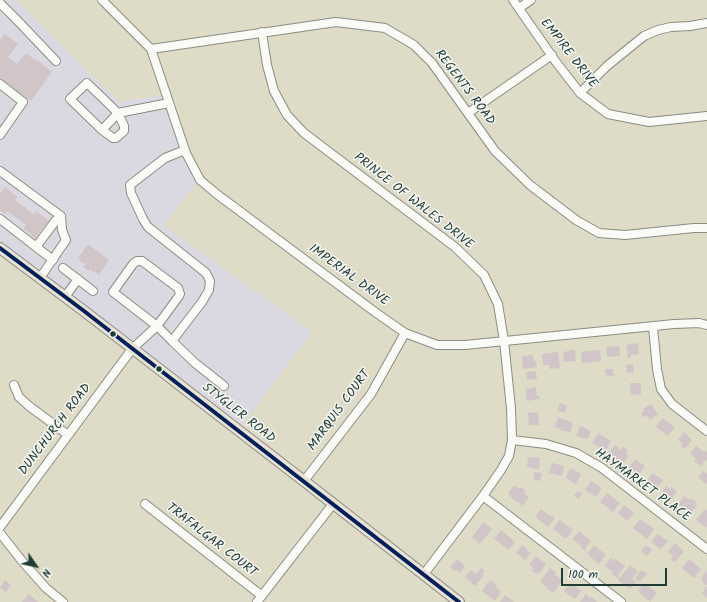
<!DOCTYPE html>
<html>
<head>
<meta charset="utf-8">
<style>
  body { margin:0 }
  #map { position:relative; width:707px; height:602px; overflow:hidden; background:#dedbc7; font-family:Kalam,sans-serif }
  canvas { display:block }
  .north { position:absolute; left:16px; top:546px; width:40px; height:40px; -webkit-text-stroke:3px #f6f6f2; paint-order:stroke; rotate:124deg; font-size:11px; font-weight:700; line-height:16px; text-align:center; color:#1f3d34 }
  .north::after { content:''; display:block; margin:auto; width:14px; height:18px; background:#1f3d34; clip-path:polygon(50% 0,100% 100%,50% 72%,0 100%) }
  .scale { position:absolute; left:561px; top:568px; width:106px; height:18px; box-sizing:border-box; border:2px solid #1f3d34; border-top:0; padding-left:5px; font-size:12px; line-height:14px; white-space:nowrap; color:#1f3d34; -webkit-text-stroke:3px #f6f6f2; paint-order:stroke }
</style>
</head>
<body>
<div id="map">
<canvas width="707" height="602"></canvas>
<div class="north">N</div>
<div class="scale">100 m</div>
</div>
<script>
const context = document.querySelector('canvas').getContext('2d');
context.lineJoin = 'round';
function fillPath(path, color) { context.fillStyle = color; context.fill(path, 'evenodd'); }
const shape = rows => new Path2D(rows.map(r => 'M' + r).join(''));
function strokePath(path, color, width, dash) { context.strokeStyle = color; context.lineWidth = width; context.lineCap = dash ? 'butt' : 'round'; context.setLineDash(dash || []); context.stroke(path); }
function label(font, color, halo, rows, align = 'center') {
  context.font = font + ' Kalam,sans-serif'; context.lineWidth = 3; context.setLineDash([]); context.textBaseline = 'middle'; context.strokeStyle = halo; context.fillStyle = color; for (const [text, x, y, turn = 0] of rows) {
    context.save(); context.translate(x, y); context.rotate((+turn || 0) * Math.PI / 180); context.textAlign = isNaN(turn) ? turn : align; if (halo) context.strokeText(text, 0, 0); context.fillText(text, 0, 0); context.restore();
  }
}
fillPath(shape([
  [0,0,16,0,119,102,163,95,198,180,163,225,312,332,236,433,43,285,0,254]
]), '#dad9e2');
fillPath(shape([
  [5,34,18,44,8,57,17,64,26,53,35,60,36,59,52,72,31,101,0,78,0,40],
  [5,187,18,197,15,200,34,215,36,211,49,221,35,238,23,228,26,225,7,211,5,214,0,210,0,194],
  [88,244,109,260,99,275,95,272,95,273,91,270,91,268,89,271,83,267,86,264,84,263,84,264,80,261,81,260,78,258],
  [638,343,639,354,631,355,631,358,628,358,626,345],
  [619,346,620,356,607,357,606,347],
  [569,350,575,350,576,361,564,362,563,352,569,351],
  [600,350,601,361,582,363,581,352],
  [558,352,560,368,550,369,549,365,543,365,542,354],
  [533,355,534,362,536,361,537,367,523,369,522,356],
  [633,364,634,372,627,373,626,365],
  [605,369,613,369,614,376,606,376],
  [535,371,537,379,527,380,526,372],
  [630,383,641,383,641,394,631,395],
  [536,387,537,396,539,396,540,399,527,401,526,389],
  [560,403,567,406,565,413,557,411],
  [651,404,658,414,650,420,647,416,644,417,641,413,644,411,643,409],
  [538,412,539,425,529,425,528,413],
  [558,417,573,423,570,432,559,430,560,429,555,427],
  [662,418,675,427,668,436,656,427],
  [580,426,591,431,588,439,576,436],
  [684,432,689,436,688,437,692,440,685,449,681,446,682,443,678,440],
  [598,433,611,441,606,451,592,443],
  [615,445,621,450,623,447,628,450,626,453,629,456,622,465,608,454],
  [696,446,705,453,706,451,707,452,707,459,701,466,694,461,696,459,690,454],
  [528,457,540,458,539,469,527,467],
  [635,459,645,466,639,475,629,467],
  [552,463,564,466,562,476,549,473],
  [570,468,581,474,576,484,566,478],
  [703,471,707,474,707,483,706,484,698,477],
  [535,472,542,473,540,481,533,479],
  [653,473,663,480,656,489,646,481],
  [591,481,602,488,596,497,585,490],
  [514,485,519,489,521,487,526,491,524,493,529,497,523,506,517,501,516,502,508,494],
  [666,486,670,489,672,487,677,491,670,501,661,493],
  [578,491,582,493,579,499,574,496],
  [607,493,620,503,613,512,600,502],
  [684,496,690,500,691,498,696,502,695,504,697,505,690,515,685,512,686,510,678,504],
  [624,505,634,513,627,521,618,513],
  [541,509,551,517,552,515,555,518,548,527,535,517],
  [705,509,707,510,707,526,706,528,696,520],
  [640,519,654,529,647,539,633,528],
  [560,520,573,530,566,539,553,529],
  [483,522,492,529,480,544,472,537],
  [501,530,515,542,509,550,494,539],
  [579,531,591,541,585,548,586,549,585,551,580,547,581,546,572,539],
  [657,534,668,541,661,549,651,542],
  [675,543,684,551,675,562,671,559,673,556,668,552],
  [522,545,527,549,527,550,531,553,525,560,516,553],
  [594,545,606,555,599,564,587,554],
  [646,545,652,550,647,556,641,551],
  [536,556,546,564,539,574,537,572,536,574,531,570,533,568,529,565],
  [611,558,614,561,615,559,625,566,618,575,619,576,617,578,612,574,613,572,605,566],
  [457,559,465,566,460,573,456,570,455,571,450,567],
  [689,559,701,569,694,578,682,568],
  [630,565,638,571,632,579,636,582,630,589,618,580],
  [481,568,485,571,482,574,484,575,475,586,465,577,471,570,476,574],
  [550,568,556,572,554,574,563,580,553,593,547,589,550,585,547,588,540,582],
  [641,570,647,574,640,582,635,578],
  [707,570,707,585,701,581,703,579,701,578],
  [5,580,11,585,6,592,0,588],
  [490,580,497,585,496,587,501,592,495,601,482,591],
  [571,583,581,591,575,599,564,591],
  [644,583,657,593,650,602,638,591],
  [707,586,707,598,702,593],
  [29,594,38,602,22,602],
  [586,594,590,598,591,597,597,602,580,602],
  [505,595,514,602,500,602]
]), '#d1c5c8');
const minor = shape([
  [102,0,151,49,186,153,200,180,218,195,375,312,405,333,437,345,465,345,674,324,699,323,707,325],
  [513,0,556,62,580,93,608,114,649,122,707,116],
  [0,3,15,18,56,61],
  [519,8,531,0],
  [262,32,267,65,274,91,287,115,304,133,455,247,484,275,498,304,504,341,511,408,512,440,509,456,501,470,483,496,424,574],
  [151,49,336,22,385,28,414,45,432,63,495,151,530,185,576,220,599,233,625,235,694,228,707,228],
  [0,84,23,102,0,135],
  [580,93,607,66,644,36,658,30,671,27,690,26,707,23],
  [468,113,552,55],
  [102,130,113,138,116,138,124,131,124,126,118,113,102,130,70,99,87,83,118,113,169,103],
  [0,171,61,216,62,230,66,240,40,278],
  [0,219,53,260],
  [36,247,56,220,61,216],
  [63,268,93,291],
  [65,297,78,279],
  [653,327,657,369,661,389,672,404,707,431],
  [172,341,202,302,209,290,210,281,206,273,148,227,143,219,131,193,130,185,165,158,185,150],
  [14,385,19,397,29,406,68,435],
  [512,440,546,444,576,453,602,468,707,549],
  [304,481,371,394,405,333],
  [483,496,621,602],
  [145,504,262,596],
  [0,527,132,349,157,326,113,292,133,264,137,261,142,261,178,288,180,294,179,296,157,326,172,341,195,363,224,386],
  [0,533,22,561,46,588,63,602],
  [257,602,333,504]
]);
const major = shape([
  [0,248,84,311,304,481,459,602]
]);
strokePath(minor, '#8a8d82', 10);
strokePath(major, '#8a8d82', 12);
strokePath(minor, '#fafaf7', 8);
strokePath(major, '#e9e2d5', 10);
strokePath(shape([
  [0,248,84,311,459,602]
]), '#00205b', 4);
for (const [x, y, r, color] of [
  [113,334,3.5,"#1f3d34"],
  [159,369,3.5,"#1f3d34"]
]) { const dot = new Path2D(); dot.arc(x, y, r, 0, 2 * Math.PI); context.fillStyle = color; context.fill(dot); strokePath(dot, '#f6f6f2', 1.5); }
label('13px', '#1f3d34', '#f6f6f2', [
  ["EMPIRE DRIVE",568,54,52],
  ["REGENTS ROAD",464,88,53],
  ["PRINCE OF WALES DRIVE",413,202,38],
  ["IMPERIAL DRIVE",348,276,36],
  ["MARQUIS COURT",340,411,-54],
  ["STYGLER ROAD",238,414,38],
  ["DUNCHURCH ROAD",56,430,-53],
  ["HAYMARKET PLACE",642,486,36],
  ["TRAFALGAR COURT",211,541,38]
]);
</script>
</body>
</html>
